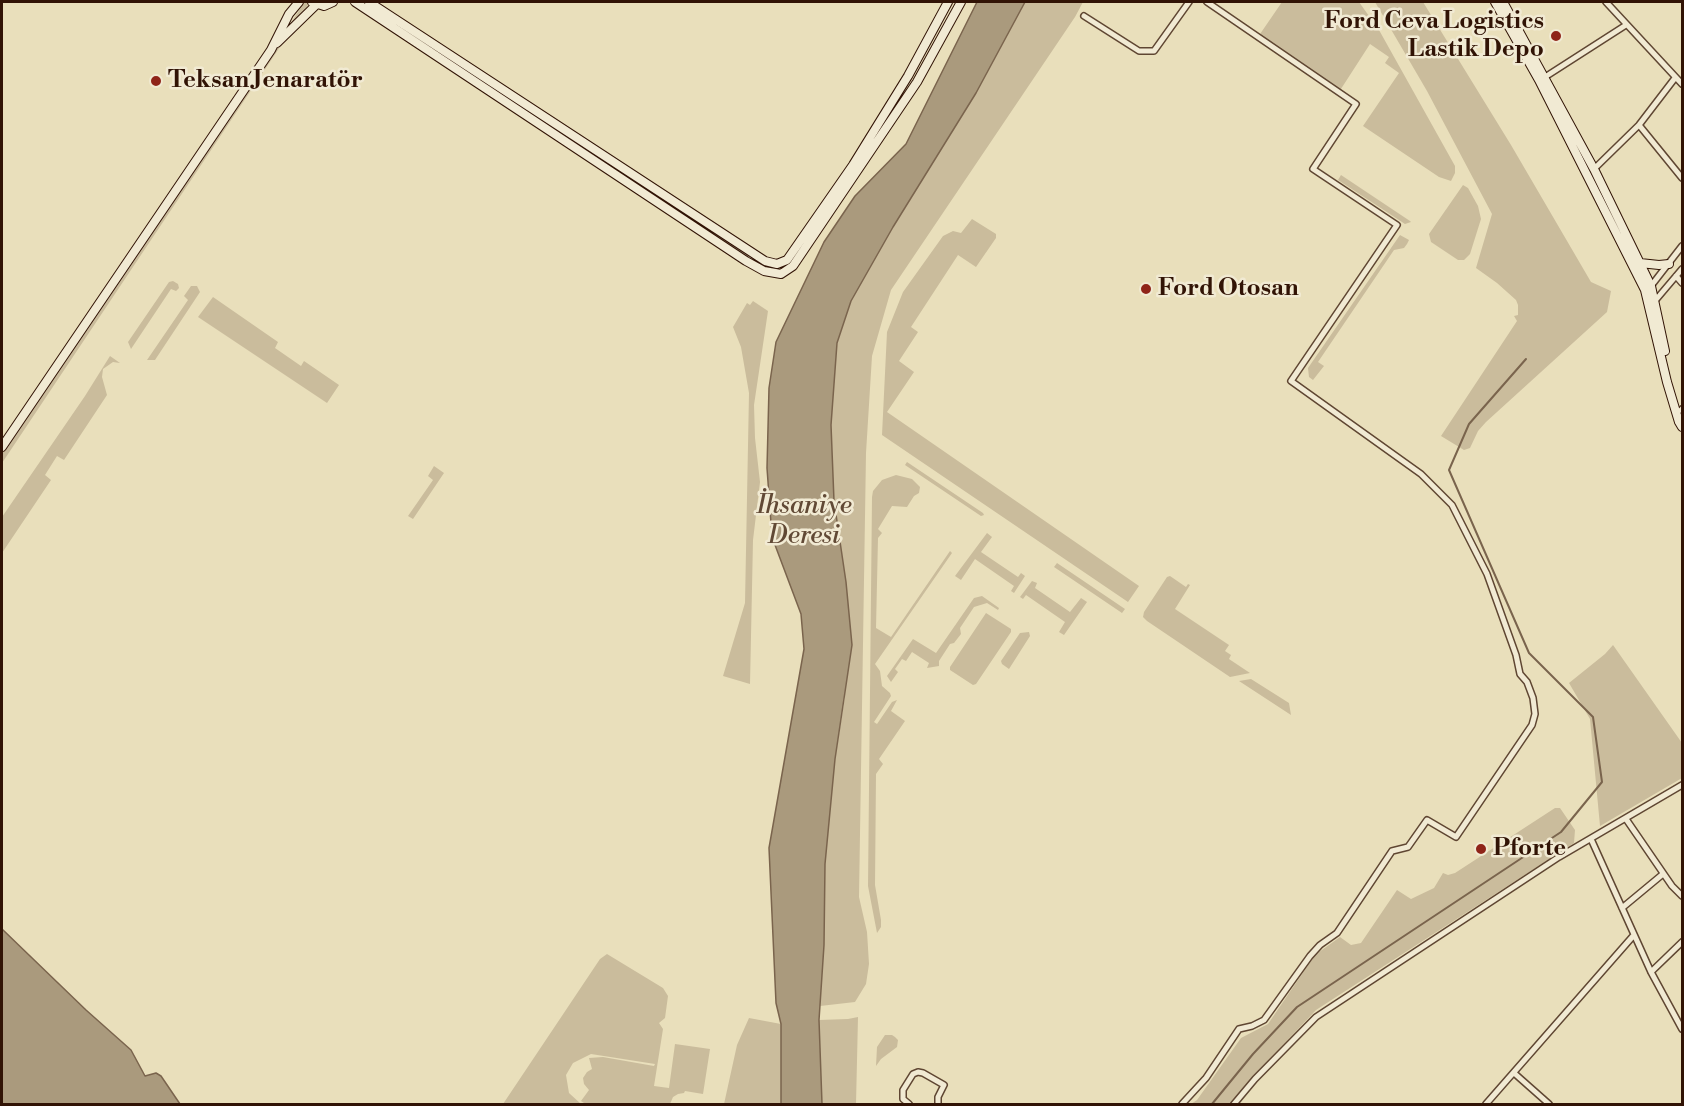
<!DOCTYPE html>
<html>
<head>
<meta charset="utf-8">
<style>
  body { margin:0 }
  #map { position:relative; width:1684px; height:1106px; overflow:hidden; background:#e9dfbb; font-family:"Libre Bodoni",serif }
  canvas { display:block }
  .frame { position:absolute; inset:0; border:3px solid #311305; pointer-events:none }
</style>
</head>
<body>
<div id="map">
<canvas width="1684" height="1106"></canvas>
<div class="frame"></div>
</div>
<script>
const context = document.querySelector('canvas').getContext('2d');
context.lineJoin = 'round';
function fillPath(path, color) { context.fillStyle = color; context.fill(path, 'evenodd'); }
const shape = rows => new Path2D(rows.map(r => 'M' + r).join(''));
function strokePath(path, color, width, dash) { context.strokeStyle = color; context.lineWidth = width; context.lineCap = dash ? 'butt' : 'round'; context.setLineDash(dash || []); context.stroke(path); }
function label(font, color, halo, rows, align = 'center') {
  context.font = font + ' "Libre Bodoni",serif'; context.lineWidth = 5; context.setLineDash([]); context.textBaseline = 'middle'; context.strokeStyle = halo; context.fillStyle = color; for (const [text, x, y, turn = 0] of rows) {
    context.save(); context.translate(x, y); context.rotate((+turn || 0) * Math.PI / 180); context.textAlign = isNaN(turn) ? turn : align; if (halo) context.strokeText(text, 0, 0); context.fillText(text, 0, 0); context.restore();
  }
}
fillPath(shape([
  [305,2,310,2,2,463,2,443],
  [1025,2,1083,2,1075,17,891,290,872,356,866,453,859,897,867,932,869,964,866,984,855,1002,820,1006,825,864,835,759,845,697,846,582,834,501,831,425,837,343,851,301,893,227,976,93],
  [1282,2,1359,2,1379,30,1455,166,1455,173,1451,181,1439,177,1363,126,1399,73,1385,63,1389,57,1370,44,1339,92,1258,37],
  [1375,2,1423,2,1511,145,1591,282,1611,291,1607,312,1486,422,1478,431,1470,448,1464,450,1441,436,1517,321,1514,316,1518,315,1518,305,1516,300,1497,283,1476,268,1492,214,1427,91],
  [1341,175,1410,221,1411,222,1405,224,1338,180],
  [1463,185,1468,188,1478,206,1481,219,1470,254,1464,260,1458,260,1431,242,1429,234],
  [972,219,996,234,996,238,976,267,958,255,911,327,918,332,899,361,914,372,887,412,1139,586,1128,602,882,435,887,332,903,292,943,236,953,231,961,233],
  [1400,235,1409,240,1407,244,1404,248,1394,250,1318,362,1324,366,1313,380,1309,377,1308,368],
  [173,281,178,284,179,288,176,291,171,289,131,349,128,342,169,282],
  [191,286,197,286,200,292,155,360,147,360,188,300,184,296],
  [213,297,278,342,275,348,301,366,304,361,339,385,327,403,198,317],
  [753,301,768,311,754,405,755,438,760,482,753,540,750,684,723,676,745,603,749,393,741,347,733,327,747,303,750,305],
  [110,356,120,363,113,362,103,369,102,377,107,395,64,460,57,456,45,475,51,480,2,553,2,517,85,396],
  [907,462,983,513,984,515,981,516,905,465],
  [434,466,444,473,413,519,408,516,433,480,428,476],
  [896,475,912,479,920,487,919,493,914,496,907,507,892,506,878,529,882,533,878,538,876,628,891,637,950,551,952,553,875,664,880,671,882,686,890,693,891,696,874,722,877,724,892,702,897,700,891,711,905,721,879,759,883,764,876,774,875,885,881,920,881,927,877,933,868,886,872,497,873,491,882,480],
  [987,533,992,537,981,552,1018,577,1021,573,1025,576,1014,593,1011,591,1014,586,975,559,961,580,955,576],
  [1057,563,1125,609,1122,613,1054,567],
  [1170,576,1186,587,1188,584,1190,585,1175,609,1229,645,1225,651,1231,655,1229,659,1250,673,1230,677,1147,621,1143,617,1144,612,1167,577],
  [1032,581,1037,583,1035,588,1070,612,1081,598,1087,602,1064,635,1059,632,1065,622,1026,595,1023,599,1020,597],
  [982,596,999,608,998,610,987,603,974,607,960,628,961,634,954,643,950,644,939,661,939,666,927,668,929,663,912,652,906,661,902,659,895,669,898,672,891,682,887,676,913,639,936,653,974,598],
  [986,613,1011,629,1011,632,976,684,973,685,950,670,950,667],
  [1029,632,1030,636,1009,669,1002,664,1001,661,1020,633],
  [1613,645,1682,743,1682,778,1600,826,1590,719,1569,683,1605,654],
  [1251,679,1289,703,1291,715,1239,681],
  [1555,808,1560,808,1575,830,1574,843,1316,1010,1249,1081,1230,1104,1191,1104,1197,1100,1241,1038,1268,1024,1315,955,1340,937,1351,945,1361,943,1397,890,1411,899,1434,888,1443,873,1448,875,1455,873],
  [607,954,663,988,668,996,665,1018,659,1023,663,1029,654,1086,669,1088,675,1044,710,1049,703,1094,685,1091,684,1093,678,1094,673,1097,670,1104,584,1103,581,1101,589,1090,584,1084,583,1078,587,1072,592,1069,589,1058,603,1057,654,1066,655,1064,591,1054,573,1063,566,1075,569,1093,581,1104,503,1104,600,959],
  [858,1017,856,1104,822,1104,819,1020,848,1019],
  [749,1018,781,1024,781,1104,724,1104,737,1045],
  [885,1035,892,1035,895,1037,898,1040,897,1047,881,1059,876,1066,877,1047]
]), '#cabc9c');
const water = shape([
  [977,2,1025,2,976,93,893,227,851,301,837,343,831,425,834,501,846,582,852,645,835,759,825,864,824,945,819,1020,822,1104,781,1104,781,1024,776,1003,769,848,804,649,801,614,772,537,767,468,769,388,776,342,824,242,855,196,906,144,977,2],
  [2,929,86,1010,131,1050,145,1076,156,1073,161,1076,180,1104,2,1104,2,929]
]);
fillPath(water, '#aa9a7d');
strokePath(water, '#7a644d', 1.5);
strokePath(shape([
  [1212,1104,1253,1054,1297,1007,1561,832,1602,782,1593,717,1529,653,1449,470,1469,424,1526,359]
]), '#7a644d', 2);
const street = shape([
  [1606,2,1682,84],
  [1084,16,1139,51,1154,51,1189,2],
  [1545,77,1626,25],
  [1639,125,1682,178],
  [1594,169,1639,125,1675,78],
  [1676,276,1682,283],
  [1651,286,1682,246],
  [1654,302,1682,269],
  [1681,410,1682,409],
  [1626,819,1672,886,1682,896],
  [1591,839,1651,972,1682,1029],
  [1622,908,1663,874],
  [1651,972,1682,942],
  [1514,1073,1549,1104],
  [909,1104,903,1099,903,1090,913,1074,918,1072,923,1073,944,1085,938,1097,938,1104],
  [1182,1104,1206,1078,1239,1029,1252,1026,1264,1020,1310,956,1320,945,1337,933,1392,851,1408,847,1427,820,1456,837,1532,725,1535,714,1533,698,1527,682,1520,674,1516,655,1487,574,1452,505,1421,474,1291,381,1397,225,1313,169,1356,104,1207,2],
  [1234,1104,1255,1079,1316,1017,1559,857,1682,785],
  [1486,1104,1634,935]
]);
const secondary = shape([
  [312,2,324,6,333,2],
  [355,2,746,261,764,271,781,274,793,266,917,82,961,2],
  [369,2,765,261,777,264,787,260,853,165,908,76,948,2],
  [1495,2,1539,80,1645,290,1667,382,1679,422,1682,427],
  [1503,2,1594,169,1651,286,1665,351],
  [277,43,316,5],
  [1640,263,1659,265,1669,264],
  [2,447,271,50,289,14,299,2]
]);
strokePath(street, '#5f4632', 8);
strokePath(secondary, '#311305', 10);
strokePath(street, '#f1ead3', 5);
strokePath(secondary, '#f1ead3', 8);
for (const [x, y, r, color] of [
  [1556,36,6,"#8f2418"],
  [156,81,6,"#8f2418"],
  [1146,289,6,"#8f2418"],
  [1481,849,6,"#8f2418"]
]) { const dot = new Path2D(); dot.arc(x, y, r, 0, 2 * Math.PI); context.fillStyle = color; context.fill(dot); strokePath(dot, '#f1ead3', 2); }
label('bold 24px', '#311305', '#f1ead3', [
  ["Ford Ceva Logistics",1544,22,"right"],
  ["Lastik Depo",1544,50,"right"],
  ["Teksan Jenaratör",168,81],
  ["Ford Otosan",1158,289],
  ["Pforte",1493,849]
], 'left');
label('italic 26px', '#614935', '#f1ead3', [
  ["İhsaniye",804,507],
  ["Deresi",804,537]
]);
</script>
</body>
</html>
